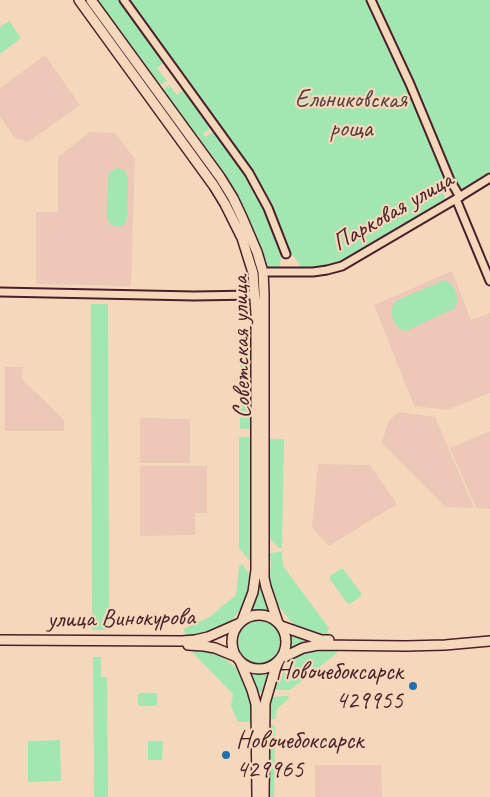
<!DOCTYPE html>
<html>
<head>
<meta charset="utf-8">
<style>
  body { margin:0 }
  canvas { display:block; background:#f5d8bb }
</style>
</head>
<body>
<canvas width="490" height="797"></canvas>
<script>
const context = document.querySelector('canvas').getContext('2d');
context.lineJoin = 'round';
function fillPath(path, color) { context.fillStyle = color; context.fill(path, 'evenodd'); }
const shape = rows => new Path2D(rows.map(r => 'M' + r).join(''));
function strokePath(path, color, width, dash) { context.strokeStyle = color; context.lineWidth = width; context.lineCap = dash ? 'butt' : 'round'; context.setLineDash(dash || []); context.stroke(path); }
function label(font, color, halo, rows, align = 'center') {
  context.font = font + ' Caveat,sans-serif'; context.lineWidth = 4.5; context.setLineDash([]); context.textBaseline = 'middle'; context.strokeStyle = halo; context.fillStyle = color; for (const [text, x, y, turn = 0] of rows) {
    context.save(); context.translate(x, y); context.rotate((+turn || 0) * Math.PI / 180); context.textAlign = isNaN(turn) ? turn : align; if (halo) context.strokeText(text, 0, 0); context.fillText(text, 0, 0); context.restore();
  }
}
fillPath(shape([
  [45,55,80,105,28,142,15,138,0,117,0,88],
  [90,132,115,133,135,159,131,286,36,284,36,212,58,212,58,157],
  [452,271,471,320,490,313,490,393,447,410,414,406,374,305],
  [5,367,23,367,22,379,64,420,64,431,5,431],
  [399,412,435,417,474,508,445,507,382,443,388,421],
  [140,418,190,419,190,463,140,463],
  [490,431,490,509,476,508,450,448],
  [318,464,370,465,397,504,329,546,312,528],
  [140,466,207,466,207,513,195,513,195,535,140,536],
  [315,765,381,765,382,797,315,797]
]), '#edc8b9');
fillPath(shape([
  [98,0,121,0,213,126,203,134,205,137,214,131,246,176,263,210,282,254,279,268,277,269,269,268,265,265,197,140,200,136,196,135,164,92,164,88,169,85,177,95,183,90,164,63,157,68,167,81,162,84,158,84],
  [128,0,490,0,490,172,461,191,454,178,443,184,445,201,346,263,326,268,301,268,296,259,288,252,272,209,198,98],
  [9,21,21,38,0,54,0,27],
  [118,168,125,171,128,178,127,219,124,225,117,227,110,224,107,218,108,176,111,171],
  [444,280,450,283,454,288,457,296,457,303,455,308,406,331,400,329,395,324,392,316,392,308,396,301],
  [91,304,108,304,109,630,92,630],
  [240,335,249,335,251,429,240,429],
  [239,437,251,437,253,564,239,548],
  [271,439,284,439,282,548,279,548,267,536,266,442],
  [259,465,261,576,271,611,250,613,248,611,251,603],
  [282,552,283,566,329,628,327,633,333,635,333,639,323,638,310,633,291,622,279,606,274,599,268,579,267,569,271,569,270,553],
  [242,564,252,577,247,599,234,618,220,629,202,637,186,638,184,629,211,616,236,595,239,567],
  [340,569,343,569,361,593,361,596,350,604,347,603,330,579,330,576],
  '238 642a22 22 0 1 1 44 0a22 22 0 1 1-44 0Z',
  [292,632,303,638,304,642,302,645,291,650,288,647,288,635],
  [187,647,212,651,229,662,236,668,243,677,251,691,255,714,251,722,238,722,231,706,233,694],
  [337,648,337,653,290,690,275,690,276,682,281,673,289,663,300,655,308,650],
  [93,657,101,657,101,677,107,677,108,797,94,797],
  [250,669,255,671,263,672,269,670,271,673,265,684,262,692,256,693,247,672],
  [140,693,155,693,157,695,157,704,156,706,140,706,138,704,138,695],
  [288,696,289,698,277,709,276,716,275,719,268,719,270,697],
  [269,725,273,725,275,727,274,797,266,797],
  [60,740,61,781,28,782,28,741],
  [148,741,163,741,162,760,148,760]
]), '#a2e6b1');
const minor = shape([
  [124,0,249,173,268,208,286,254],
  [371,0,410,84,450,180,460,197],
  [456,199,490,281],
  [263,272,313,272,327,270,342,266,456,199,490,178],
  [0,292,194,296,255,295]
]);
const major = shape([
  [79,0,214,186,225,204,242,238,253,273,256,314,256,570,253,592,242,621],
  [91,0,220,177,233,198,242,217,257,252,263,272,264,293,264,578,266,587,278,623],
  '232 642a27 27 0 1 1 54 0a27 27 0 1 1-54 0Z',
  [281,626,321,640,329,640],
  [0,640,182,641,195,640,208,637,240,623],
  [188,645,204,646,215,648,237,657],
  [280,659,303,648,318,645,406,646,445,645,490,641],
  [240,661,252,690,256,704,257,797],
  [264,797,265,703,277,662]
]);
strokePath(minor, '#4a1f2b', 11);
strokePath(major, '#4a1f2b', 12);
strokePath(minor, '#f5d8bb', 7);
strokePath(major, '#f5d8bb', 9);
for (const [x, y, r, color] of [
  [413,686,5,"#1f6fb2"],
  [226,755,5,"#1f6fb2"]
]) { const dot = new Path2D(); dot.arc(x, y, r, 0, 2 * Math.PI); context.fillStyle = color; context.fill(dot); strokePath(dot, '#f5d8bb', 2); }
label('25px', '#573d3f', '#f5d8bb', [
  ["Ельниковская",351,100],
  ["роща",351,129]
]);
label('25px', '#4a1f2b', '#f5d8bb', [
  ["Парковая улица",393,212,-30],
  ["Советская улица",242,347,-91],
  ["улица Винокурова",121,619,-1]
]);
label('25px', '#4a1f2b', '#f5d8bb', [
  ["Новочебоксарск",403,672],
  ["429955",403,701],
  ["Новочебоксарск",236,741,"left"],
  ["429965",236,770,"left"]
], 'right');
</script>
</body>
</html>
